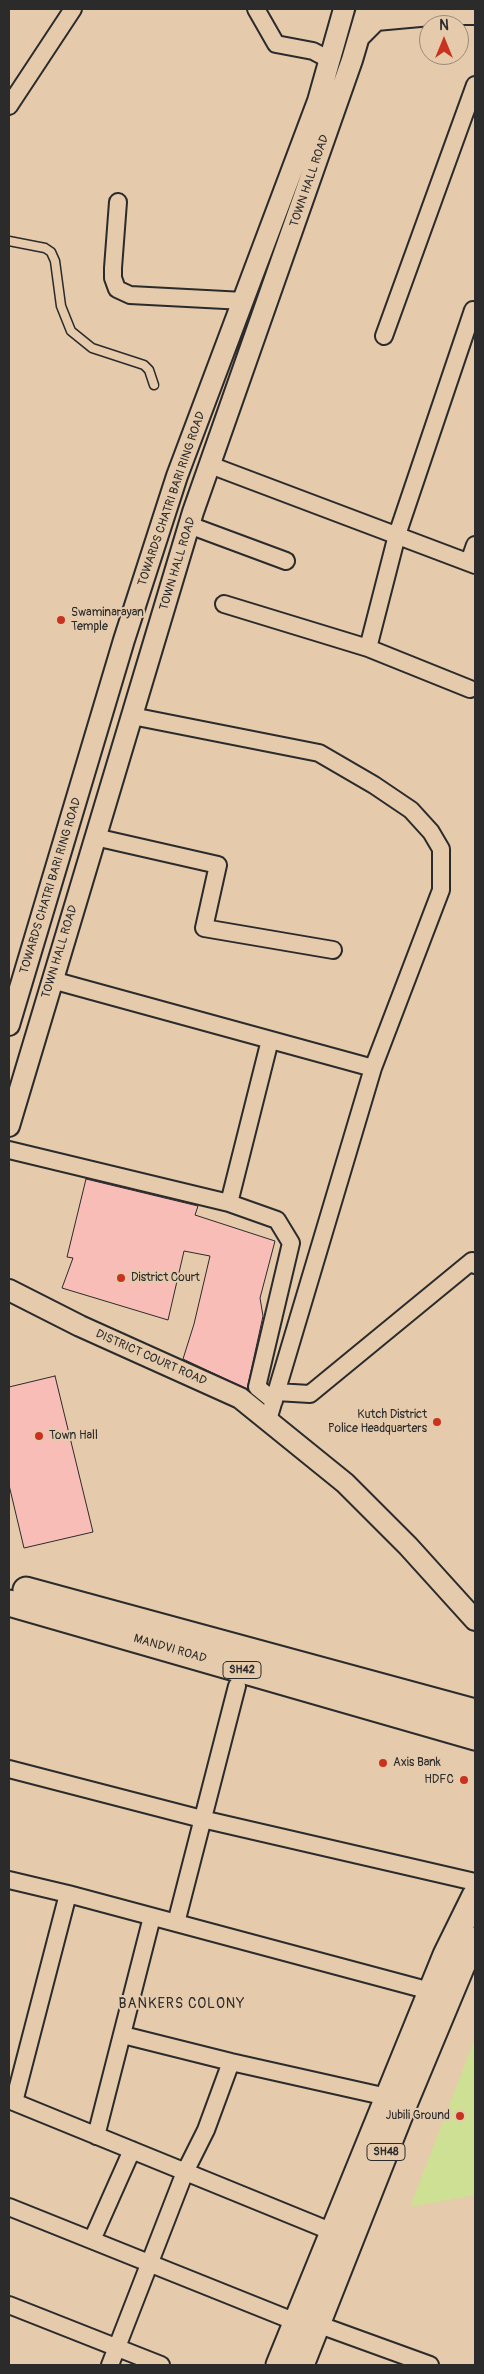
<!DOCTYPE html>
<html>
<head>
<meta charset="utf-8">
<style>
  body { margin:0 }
  #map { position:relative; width:484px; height:2374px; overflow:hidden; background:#e5caac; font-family:Pangolin,sans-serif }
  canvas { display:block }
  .frame { position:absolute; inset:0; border:10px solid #2b2b2b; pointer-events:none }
  .north { position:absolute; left:419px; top:15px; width:50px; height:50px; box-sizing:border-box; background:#e5caac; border:1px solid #9b8a78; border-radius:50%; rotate:0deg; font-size:14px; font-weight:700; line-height:20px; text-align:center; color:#2b2b2b }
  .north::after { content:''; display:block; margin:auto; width:18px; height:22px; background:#c8321e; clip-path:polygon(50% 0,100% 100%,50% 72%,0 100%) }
</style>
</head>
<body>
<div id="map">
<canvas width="484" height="2374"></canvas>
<div class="frame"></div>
<div class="north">N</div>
</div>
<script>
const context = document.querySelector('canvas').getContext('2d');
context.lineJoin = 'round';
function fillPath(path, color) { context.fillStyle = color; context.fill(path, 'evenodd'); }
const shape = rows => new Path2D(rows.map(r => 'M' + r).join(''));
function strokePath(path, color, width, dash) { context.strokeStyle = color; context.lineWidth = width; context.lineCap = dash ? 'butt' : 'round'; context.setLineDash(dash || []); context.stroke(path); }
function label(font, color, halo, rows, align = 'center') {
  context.font = font + ' Pangolin,sans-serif'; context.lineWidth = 4; context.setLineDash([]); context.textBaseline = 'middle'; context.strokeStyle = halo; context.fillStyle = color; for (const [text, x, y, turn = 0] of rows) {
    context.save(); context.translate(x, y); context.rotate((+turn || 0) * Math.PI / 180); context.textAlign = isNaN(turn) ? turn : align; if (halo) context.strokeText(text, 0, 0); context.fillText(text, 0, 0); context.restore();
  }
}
fillPath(shape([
  [475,2038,475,2195,410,2207]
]), '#cde094');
const building = shape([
  [86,1179,198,1206,195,1215,275,1241,260,1298,263,1316,247,1389,183,1359,194,1324,210,1256,184,1251,168,1320,62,1288,73,1258,67,1257,86,1179],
  [55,1376,93,1532,24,1548,9,1485,9,1387,55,1376]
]);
fillPath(building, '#f9bdb8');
strokePath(building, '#2b2b2b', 1);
const service = shape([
  [9,241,45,248,51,252,55,261,61,306,71,331,92,348,144,365,149,370,154,385]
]);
const minor = shape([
  [256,9,276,44,313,51,330,60],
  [9,106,73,9],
  [118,202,113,268,113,278,117,289,130,295,244,301],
  [384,336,475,85],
  [210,465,475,565],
  [189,525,286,561],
  [469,562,475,545],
  [224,604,368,648,470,689],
  [368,648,397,535,473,310],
  [132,716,319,753,374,785,411,810,431,832,441,849,441,890,373,1068,268,1420],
  [95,837,218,865,204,928,333,950],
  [52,980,373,1068],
  [9,1150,229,1203,277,1220,291,1243,257,1387,274,1401],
  [229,1203,270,1040],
  [276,1392,310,1394,472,1261,475,1265],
  [9,1769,202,1819,475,1882],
  [9,1880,68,1894,419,1988],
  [176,1923,237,1686],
  [123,2035,231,2062,396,2099],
  [9,2100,323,2228],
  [14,2102,68,1894],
  [96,2136,152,1917],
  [9,2207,286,2318],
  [92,2240,132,2150],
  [9,2305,161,2365],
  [317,2324,430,2365],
  [110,2365,185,2172,206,2130,231,2062]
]);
const tertiary = shape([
  [359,37,376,20,442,14,475,14],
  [9,1025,124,640,177,476,318,101,344,9],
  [9,1126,193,512,352,60,367,9],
  [9,1290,80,1326,240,1398,345,1483,408,1546,475,1620]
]);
const primary = shape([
  [26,1590,475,1712],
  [9,1603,475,1737],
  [279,2365,446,1955,475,1896],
  [301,2365,405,2102,463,1963,475,1940]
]);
strokePath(service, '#2b2b2b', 11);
strokePath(minor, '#2b2b2b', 20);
strokePath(tertiary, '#2b2b2b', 24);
strokePath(primary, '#2b2b2b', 29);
strokePath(service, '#e5caac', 8);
strokePath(minor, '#e5caac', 16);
strokePath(tertiary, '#e5caac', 20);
strokePath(primary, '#e5caac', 25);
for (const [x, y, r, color] of [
  [61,620,5,"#c8321e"],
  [121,1278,5,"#c8321e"],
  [437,1422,5,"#c8321e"],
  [39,1436,5,"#c8321e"],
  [383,1763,5,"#c8321e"],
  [464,1780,5,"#c8321e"],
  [460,2116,5,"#c8321e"]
]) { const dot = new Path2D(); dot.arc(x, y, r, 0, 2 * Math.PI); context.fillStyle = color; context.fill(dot); strokePath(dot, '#e5caac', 2); }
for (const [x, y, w] of [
  [242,1670,38],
  [386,2152,38]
]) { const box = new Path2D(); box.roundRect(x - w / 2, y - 8.5, w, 17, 4); context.fillStyle = '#e5caac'; context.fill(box); strokePath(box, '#2b2b2b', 1); }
label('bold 11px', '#2b2b2b', null, [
  ["SH42",242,1670],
  ["SH48",386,2152]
]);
label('12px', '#2b2b2b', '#e5caac', [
  ["TOWN HALL ROAD",310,181,-71],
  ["TOWARDS CHATRI BARI RING ROAD",172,499,-71],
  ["TOWN HALL ROAD",178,564,-73],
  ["TOWARDS CHATRI BARI RING ROAD",51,886,-73],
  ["TOWN HALL ROAD",60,952,-73],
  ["DISTRICT COURT ROAD",151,1358,24],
  ["MANDVI ROAD",170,1649,16]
]);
label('12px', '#2b2b2b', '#e5caac', [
  ["Swaminarayan",71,613],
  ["Temple",71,627],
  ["District Court",131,1278],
  ["Kutch District",427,1415,"right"],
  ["Police Headquarters",427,1429,"right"],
  ["Town Hall",49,1436],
  ["Axis Bank",393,1763],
  ["HDFC",454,1780,"right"],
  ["Jubili Ground",450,2116,"right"]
], 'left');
context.letterSpacing = '1px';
label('14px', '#2b2b2b', '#e5caac', [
  ["BANKERS COLONY",182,2004]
]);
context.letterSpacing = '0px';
</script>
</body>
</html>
